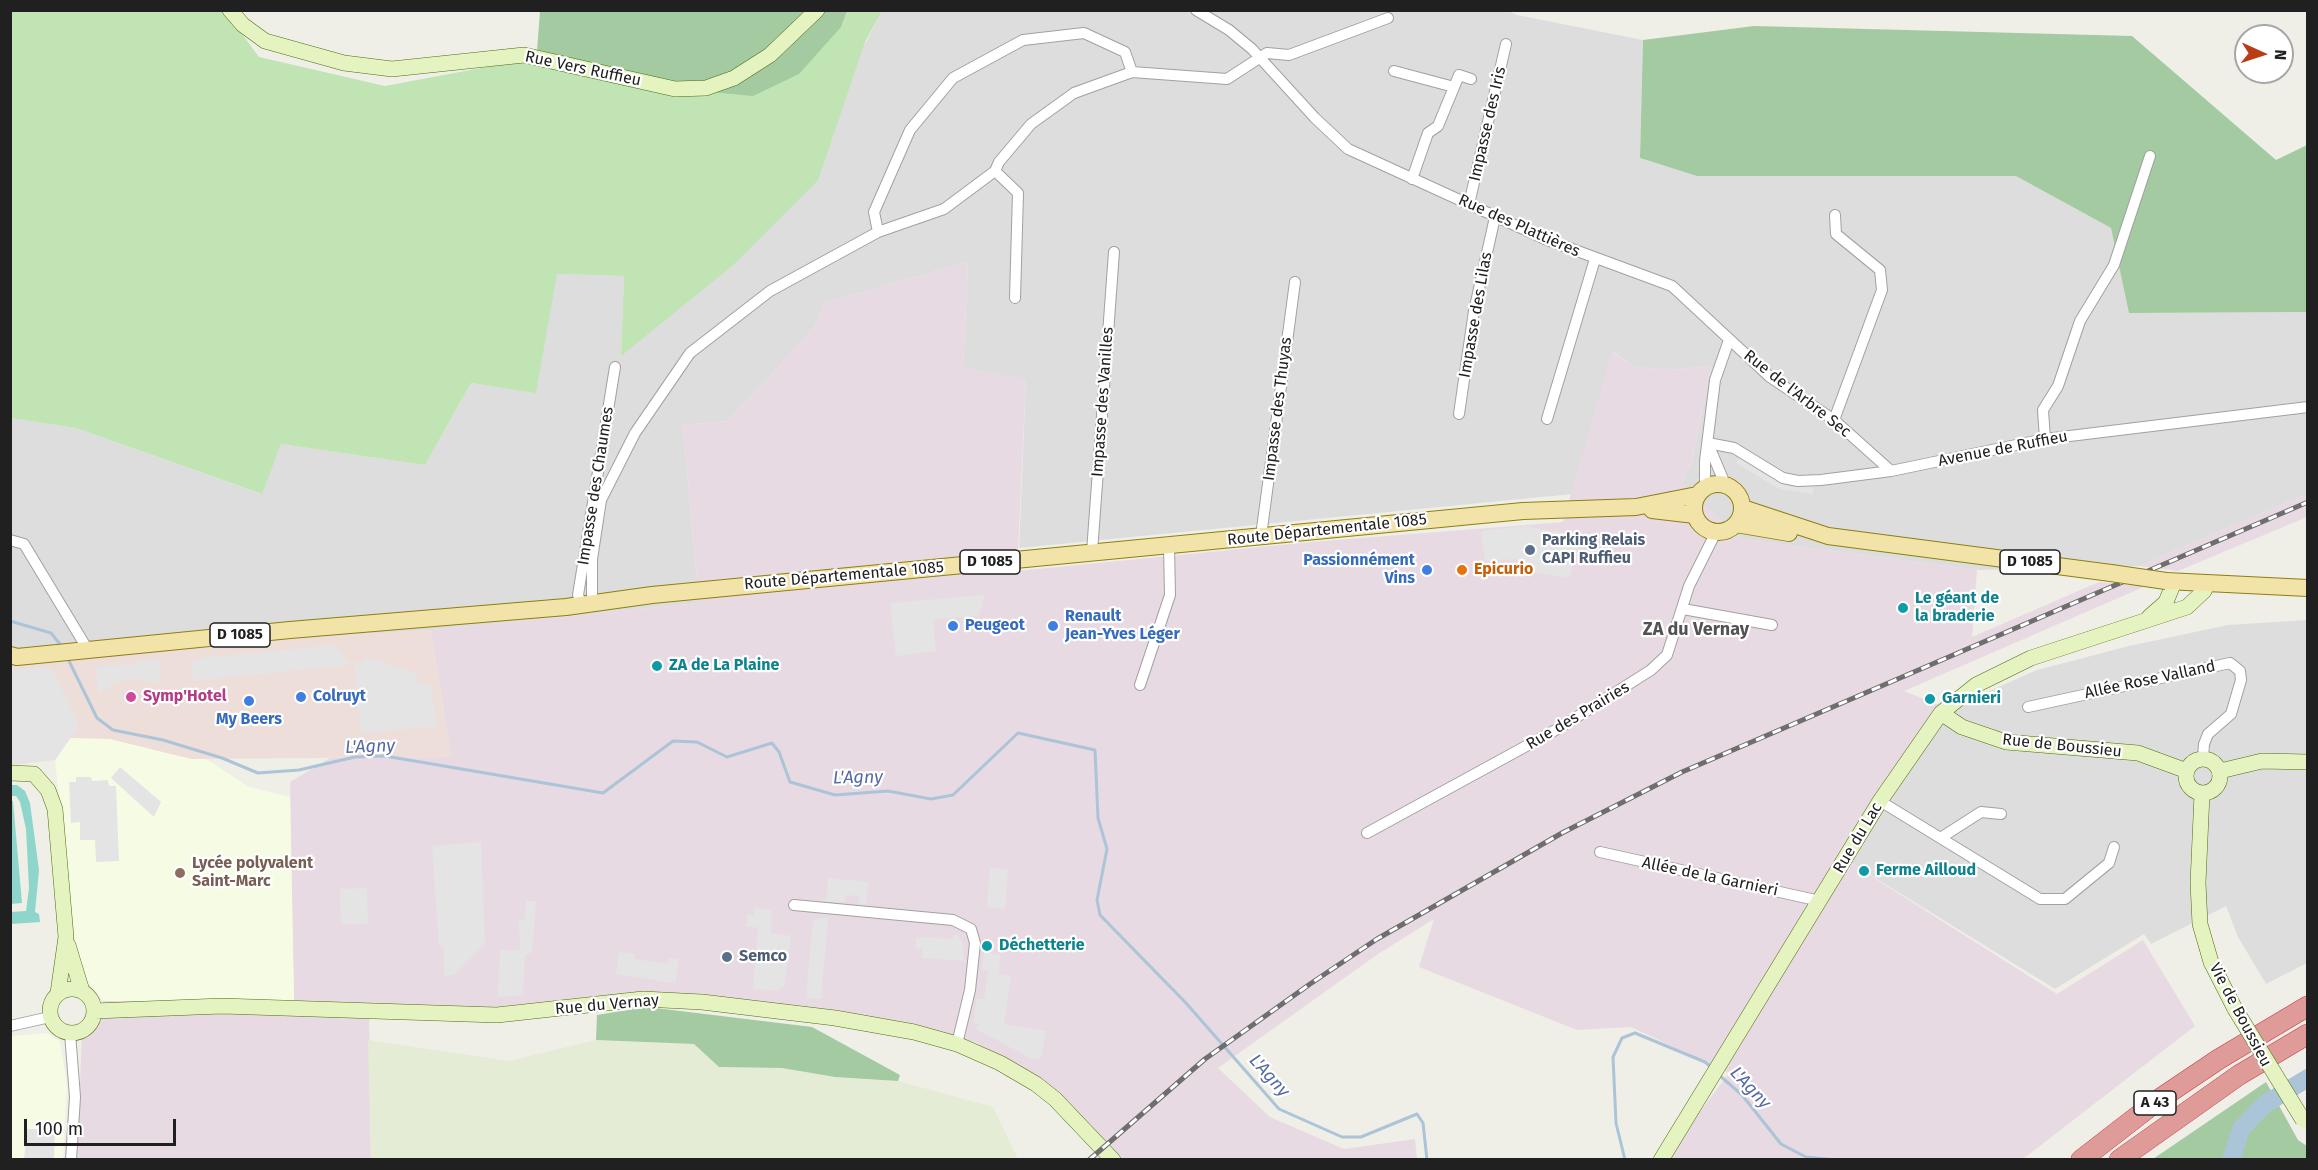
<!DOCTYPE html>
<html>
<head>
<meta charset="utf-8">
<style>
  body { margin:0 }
  #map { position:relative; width:2318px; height:1170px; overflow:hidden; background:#efefe7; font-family:"Fira Sans",sans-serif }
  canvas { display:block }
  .frame { position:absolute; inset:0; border:12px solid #202020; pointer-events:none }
  .north { position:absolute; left:2234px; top:24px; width:60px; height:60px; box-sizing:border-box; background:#fff; border:2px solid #a6a6a6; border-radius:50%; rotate:93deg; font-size:16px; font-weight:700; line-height:24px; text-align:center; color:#202020 }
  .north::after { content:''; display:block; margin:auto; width:21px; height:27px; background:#ba3b15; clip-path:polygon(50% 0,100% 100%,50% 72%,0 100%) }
  .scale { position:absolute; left:24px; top:1119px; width:152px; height:27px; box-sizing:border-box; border:3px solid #202020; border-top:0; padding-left:8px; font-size:18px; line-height:21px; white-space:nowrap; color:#202020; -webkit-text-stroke:4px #fff; paint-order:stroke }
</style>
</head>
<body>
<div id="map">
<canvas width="2318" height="1170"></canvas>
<div class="frame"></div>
<div class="north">N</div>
<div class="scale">100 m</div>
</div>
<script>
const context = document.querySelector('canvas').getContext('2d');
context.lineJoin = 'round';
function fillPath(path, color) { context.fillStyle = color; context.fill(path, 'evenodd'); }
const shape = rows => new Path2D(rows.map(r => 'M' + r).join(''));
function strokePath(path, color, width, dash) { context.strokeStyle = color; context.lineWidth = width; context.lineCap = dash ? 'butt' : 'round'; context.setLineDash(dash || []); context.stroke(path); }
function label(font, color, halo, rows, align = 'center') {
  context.font = font + ' "Fira Sans",sans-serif'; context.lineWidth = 4.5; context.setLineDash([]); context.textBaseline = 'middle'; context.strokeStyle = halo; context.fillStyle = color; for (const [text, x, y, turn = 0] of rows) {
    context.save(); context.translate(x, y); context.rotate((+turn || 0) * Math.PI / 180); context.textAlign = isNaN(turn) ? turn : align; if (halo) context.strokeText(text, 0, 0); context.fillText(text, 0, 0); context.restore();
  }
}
fillPath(shape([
  [882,11,1508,11,1517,15,1643,40,1640,158,1697,176,2016,176,2111,228,2130,313,2307,312,2307,494,2139,566,1977,570,1740,539,1681,483,1692,462,1711,366,1669,370,1635,367,1613,352,1573,494,1019,548,1026,380,963,368,968,262,824,303,814,328,728,421,683,425,699,603,431,630,291,638,11,664,11,418,76,428,261,494,281,444,425,465,471,383,536,392,556,274,624,276,621,355,866,42],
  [2307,620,2307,963,2266,984,2238,937,2226,906,2151,944,2144,934,2055,989,1838,855,1937,704,1971,699,2037,670,2129,646,2228,625]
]), '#dedddd');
fillPath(shape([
  [431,630,451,757,191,759,70,738,55,760,11,765,11,664,291,638]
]), '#eeded9');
fillPath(shape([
  [968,262,963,368,1026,379,1017,571,1311,542,1563,522,1612,352,1635,367,1669,370,1711,366,1692,462,1681,483,1740,539,1977,570,1972,637,2099,582,2146,586,1904,691,1937,704,1838,855,2057,994,2143,940,2195,1026,2023,1159,1665,1159,1729,1073,1631,1027,1577,1030,1419,967,1434,919,1378,954,1218,1068,1270,1117,1344,1149,1415,1139,1417,1159,1111,1159,1050,1087,975,1042,891,1021,695,994,496,1012,369,1009,371,1159,77,1160,82,1033,104,1001,294,1001,290,782,330,758,451,757,431,630,699,603,683,425,728,421,814,328,824,303],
  [2307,494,2307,517,2178,571,2139,566]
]), '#e8dae2');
fillPath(shape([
  [70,738,110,739,191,759,206,759,249,787,290,797,294,1001,104,1001,86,980,76,950,55,760],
  [47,1033,60,1042,67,1085,63,1159,11,1160,11,1036]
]), '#f6fce4');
fillPath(shape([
  [368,1040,509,1061,596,1040,694,1044,719,1067,782,1068,835,1077,898,1081,993,1107,1018,1159,371,1159]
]), '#e5ecd5');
fillPath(shape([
  [11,11,225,11,259,57,385,86,524,60,841,27,847,11,882,11,865,42,818,180,732,266,621,356,624,276,557,274,536,393,471,383,425,465,281,444,262,494,76,428,11,418]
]), '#c0e4b3');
fillPath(shape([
  [540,11,847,11,841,27,799,74,753,96,689,90,537,51],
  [1754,26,2132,36,2276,160,2307,145,2307,312,2129,313,2111,228,2016,176,1697,176,1640,158,1643,40],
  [647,1007,812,1027,900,1075,898,1081,835,1077,782,1068,719,1067,694,1044,596,1040,597,1015],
  [2266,1082,2298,1140,2307,1146,2307,1159,2153,1159]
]), '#a3caa0');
fillPath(shape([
  [11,785,17,785,25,791,30,803,39,870,35,912,39,914,40,922,11,924,11,912,26,911,29,888,26,829,20,802,16,796,11,796],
  [10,801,13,801,22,903,11,904]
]), '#8ed6cb');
fillPath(shape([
  [1740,457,1813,485,1813,494,1779,489,1736,463],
  [1524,526,1570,534,1580,540,1569,578,1522,570,1517,559,1485,561,1481,531],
  [984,595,979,615,933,620,936,651,896,656,890,603],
  [335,645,350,665,193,681,191,662,201,658],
  [365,657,418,674,416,681,430,685,438,726,361,733,354,661,362,664],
  [160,660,159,684,140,679,120,681,99,694,95,667,127,664,135,666,140,661],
  [48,667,53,671,79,726,55,760,11,763,11,670],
  [120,767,161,802,154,817,111,778],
  [76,777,91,777,92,781,108,780,109,786,116,786,119,861,96,862,95,840,80,840,80,822,71,823,69,782,76,782],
  [481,842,485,944,454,975,444,976,444,949,439,945,432,846],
  [990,868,1008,869,1005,909,987,907],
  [828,878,868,882,866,905,859,904,859,896,846,895,845,902,826,901],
  [367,888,368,924,341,924,340,889],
  [526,901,536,901,532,952,525,955,523,995,498,997,500,950,520,950,519,920,525,919],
  [755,908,771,910,771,933,791,936,784,986,778,991,753,989,758,928,746,926,747,915,754,915],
  [821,918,828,918,821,999,806,998,813,921],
  [955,934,962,940,964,961,922,958,922,949,915,948,916,937,951,939],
  [619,952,635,954,634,959,668,964,669,958,679,959,675,983,616,974],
  [984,952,1001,955,998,974,1011,976,1004,1024,1046,1031,1041,1058,1034,1060,976,1029,979,1024,973,1022,977,999,984,999,988,971,981,970],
  [27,1129,55,1130,54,1159,24,1159]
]), '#e4e4e4');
strokePath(shape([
  [10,621,51,633,63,648],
  [68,659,97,718,113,730,163,740,222,758,258,773,299,770,355,757,385,756,603,793,673,741,697,742,727,757,772,743,779,752,790,782,835,795,888,791,931,799,953,795,1018,733,1095,750,1098,818,1107,849,1097,900,1100,915,1186,1003,1279,1109,1342,1137,1361,1137,1417,1114,1423,1123,1427,1160],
  [1719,1075,1742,1095,1781,1144,1806,1157,1836,1160],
  [1625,1160,1616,1123,1613,1057,1622,1038,1635,1033,1705,1062,1712,1068]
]), '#acc4d8', 3);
strokePath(shape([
  [2231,1160,2241,1129,2265,1104,2308,1078]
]), '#acc4d8', 18);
const street = shape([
  [1196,10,1229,30,1252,49,1315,118,1348,149,1545,239,1672,286,1770,377,1834,420,1891,471],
  [1394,71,1454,87],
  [995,171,1018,193,1015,298],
  [1412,179,1428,133,1438,126,1459,75,1471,79],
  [1469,204,1506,44],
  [878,232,874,212,910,130,953,78,1023,40,1084,33,1125,52,1132,72],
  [1459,414,1474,311,1495,217],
  [1547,419,1595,259],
  [1834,420,1882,290,1880,270,1836,234,1835,215],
  [2045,439,2043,410,2058,386,2080,321,2114,265,2150,156],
  [1708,443,1734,448,1783,478,1798,481,1821,480,1891,471,2045,439,2308,407],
  [1709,446,1725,484],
  [1705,487,1705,461,1715,380,1729,340],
  [1261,536,1295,282],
  [10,540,24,544,88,650],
  [1092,552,1114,252],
  [592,603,592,559,601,500,635,433,690,353,770,291,878,232,944,209,995,171,999,162,1031,124,1074,93,1132,72,1227,79,1267,53,1289,55,1388,18],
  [582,605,578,595,615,367],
  [1683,609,1772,625],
  [1140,685,1170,595,1169,546],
  [2028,707,2230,663,2240,671,2241,680,2231,714,2208,734,2204,744,2203,759],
  [1880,801,2040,899,2065,899,2109,863,2114,847],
  [1367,833,1561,727,1651,670,1667,655,1689,586,1716,532],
  [1942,837,1981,812,2001,814],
  [1600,852,1820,901],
  [794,905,953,920,971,929,975,943,970,990,957,1044],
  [10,1026,50,1017],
  [70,1033,75,1097,71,1160]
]);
const secondary = shape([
  [230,10,243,25,265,41,344,63,392,69,524,55,675,89,706,88,734,78,770,55,817,10],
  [2149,617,2166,602,2174,582],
  [1941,713,1962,727,2006,742,2138,753,2187,771],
  '2186 776a17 17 0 1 1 34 0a17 17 0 1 1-34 0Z',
  [2220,771,2262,761,2308,762],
  [10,773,34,774,48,790,55,809,66,937,58,993],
  [2202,794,2198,883,2200,924,2211,962,2235,1009],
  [68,945,82,991],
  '50 1011a22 22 0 1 1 44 0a22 22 0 1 1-44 0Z',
  [94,1011,222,1006,497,1015,643,999,702,1002,835,1018,914,1032,957,1044,1000,1063,1036,1084,1055,1099,1113,1160],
  [1661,1160,1880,801,1941,713,1976,685,2031,658,2187,607,2204,591,2207,585]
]);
const primary = shape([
  '1694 508a24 24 0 1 1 48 0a24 24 0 1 1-48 0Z',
  [1743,508,1828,536,2111,573],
  [1652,510,1695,515],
  [1736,524,1789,533],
  [2166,581,2308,588],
  [10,655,17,657,290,630,566,607,652,595,1523,511,1636,507,1697,495]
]);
const highway = shape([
  [2081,1160,2161,1098,2219,1059,2308,1006],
  [2119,1160,2239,1075,2308,1034]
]);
strokePath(street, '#a1a1a1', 12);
strokePath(secondary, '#4e6d11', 16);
strokePath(primary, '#8c7f10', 18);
strokePath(highway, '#c93949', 21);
strokePath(street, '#fff', 10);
strokePath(secondary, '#e5f3c1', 15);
strokePath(primary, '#f2e4a9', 16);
strokePath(highway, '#de9b97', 20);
const rail = shape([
  [1089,1160,1205,1059,1310,984,1377,939,1562,833,1682,772,2308,502]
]);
strokePath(rail, '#6e6e6e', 5);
strokePath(rail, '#fff', 3, [9]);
const secondaryBridge = shape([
  [2235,1009,2303,1120]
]);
const primaryBridge = shape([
  [2111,573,2166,581]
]);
strokePath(secondaryBridge, '#4e6d11', 16, []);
strokePath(primaryBridge, '#8c7f10', 18, []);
strokePath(secondaryBridge, '#e5f3c1', 15);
strokePath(primaryBridge, '#f2e4a9', 16);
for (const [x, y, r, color] of [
  [1530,550,6,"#5c6f8a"],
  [1427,570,6,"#3f7fe0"],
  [1462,570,6,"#e8710a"],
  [1903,608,6,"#0f9aa8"],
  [953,626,6,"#3f7fe0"],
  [1053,626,6,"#3f7fe0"],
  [657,666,6,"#0f9aa8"],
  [131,697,6,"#d1479c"],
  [301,697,6,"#3f7fe0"],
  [1930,699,6,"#0f9aa8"],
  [249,701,6,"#3f7fe0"],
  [1864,871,6,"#0f9aa8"],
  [180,873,6,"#8d6e63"],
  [987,946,6,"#0f9aa8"],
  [727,957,6,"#5c6f8a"]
]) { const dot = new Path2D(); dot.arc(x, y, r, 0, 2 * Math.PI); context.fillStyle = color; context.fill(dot); strokePath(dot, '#fff', 2); }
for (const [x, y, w] of [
  [990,562,60],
  [2030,562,60],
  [240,635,60],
  [2155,1103,42]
]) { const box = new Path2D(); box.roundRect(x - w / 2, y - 12, w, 24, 4.5); context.fillStyle = '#fff'; context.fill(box); strokePath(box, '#202020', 1.5); }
label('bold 15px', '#202020', null, [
  ["D 1085",990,562],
  ["D 1085",2030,562],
  ["D 1085",240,635],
  ["A 43",2155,1103]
]);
label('16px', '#202020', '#fff', [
  ["Rue Vers Ruffieu",583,69,12],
  ["Impasse des Iris",1488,124,-77],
  ["Rue des Plattières",1519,226,24],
  ["Impasse des Lilas",1476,315,-80],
  ["Rue de l'Arbre Sec",1797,394,38],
  ["Impasse des Vanilles",1103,402,-86],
  ["Impasse des Thuyas",1278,409,-83],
  ["Avenue de Ruffieu",2003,449,-11],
  ["Impasse des Chaumes",596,486,-81],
  ["Route Départementale 1085",1327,530,-6],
  ["Route Départementale 1085",844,576,-5],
  ["Allée Rose Valland",2150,680,-12],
  ["Rue des Prairies",1578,716,-31],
  ["Rue de Boussieu",2062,746,6],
  ["Rue du Lac",1858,838,-59],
  ["Allée de la Garnieri",1710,877,12],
  ["Rue du Vernay",607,1005,-5],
  ["Vie de Boussieu",2240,1015,62]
]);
label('bold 16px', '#4e5e75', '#fff', [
  ["Parking Relais",1542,541],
  ["CAPI Ruffieu",1542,559],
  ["Semco",739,957]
], 'left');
label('bold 16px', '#366cbe', '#fff', [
  ["Passionnément",1415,561,"right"],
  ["Vins",1415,579,"right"],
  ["Renault",1065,617],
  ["Jean-Yves Léger",1065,635],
  ["Peugeot",965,626],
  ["Colruyt",313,697],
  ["My Beers",249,720,"center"]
], 'left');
label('bold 16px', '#c56008', '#fff', [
  ["Epicurio",1474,570]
], 'left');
label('bold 16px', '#0d838f', '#fff', [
  ["Le géant de",1915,599],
  ["la braderie",1915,617],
  ["ZA de La Plaine",669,666],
  ["Garnieri",1942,699],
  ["Ferme Ailloud",1876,871],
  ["Déchetterie",999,946]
], 'left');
label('bold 16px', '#b23c85', '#fff', [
  ["Symp'Hotel",143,697]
], 'left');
label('bold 16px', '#785e54', '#fff', [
  ["Lycée polyvalent",192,864],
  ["Saint-Marc",192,882]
], 'left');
label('bold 18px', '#535353', '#fff', [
  ["ZA du Vernay",1696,630]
]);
label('italic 18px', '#566ba6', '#fff', [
  ["L'Agny",370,747,-2],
  ["L'Agny",858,778,-1],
  ["L'Agny",1269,1076,48],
  ["L'Agny",1750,1088,47]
]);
</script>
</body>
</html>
